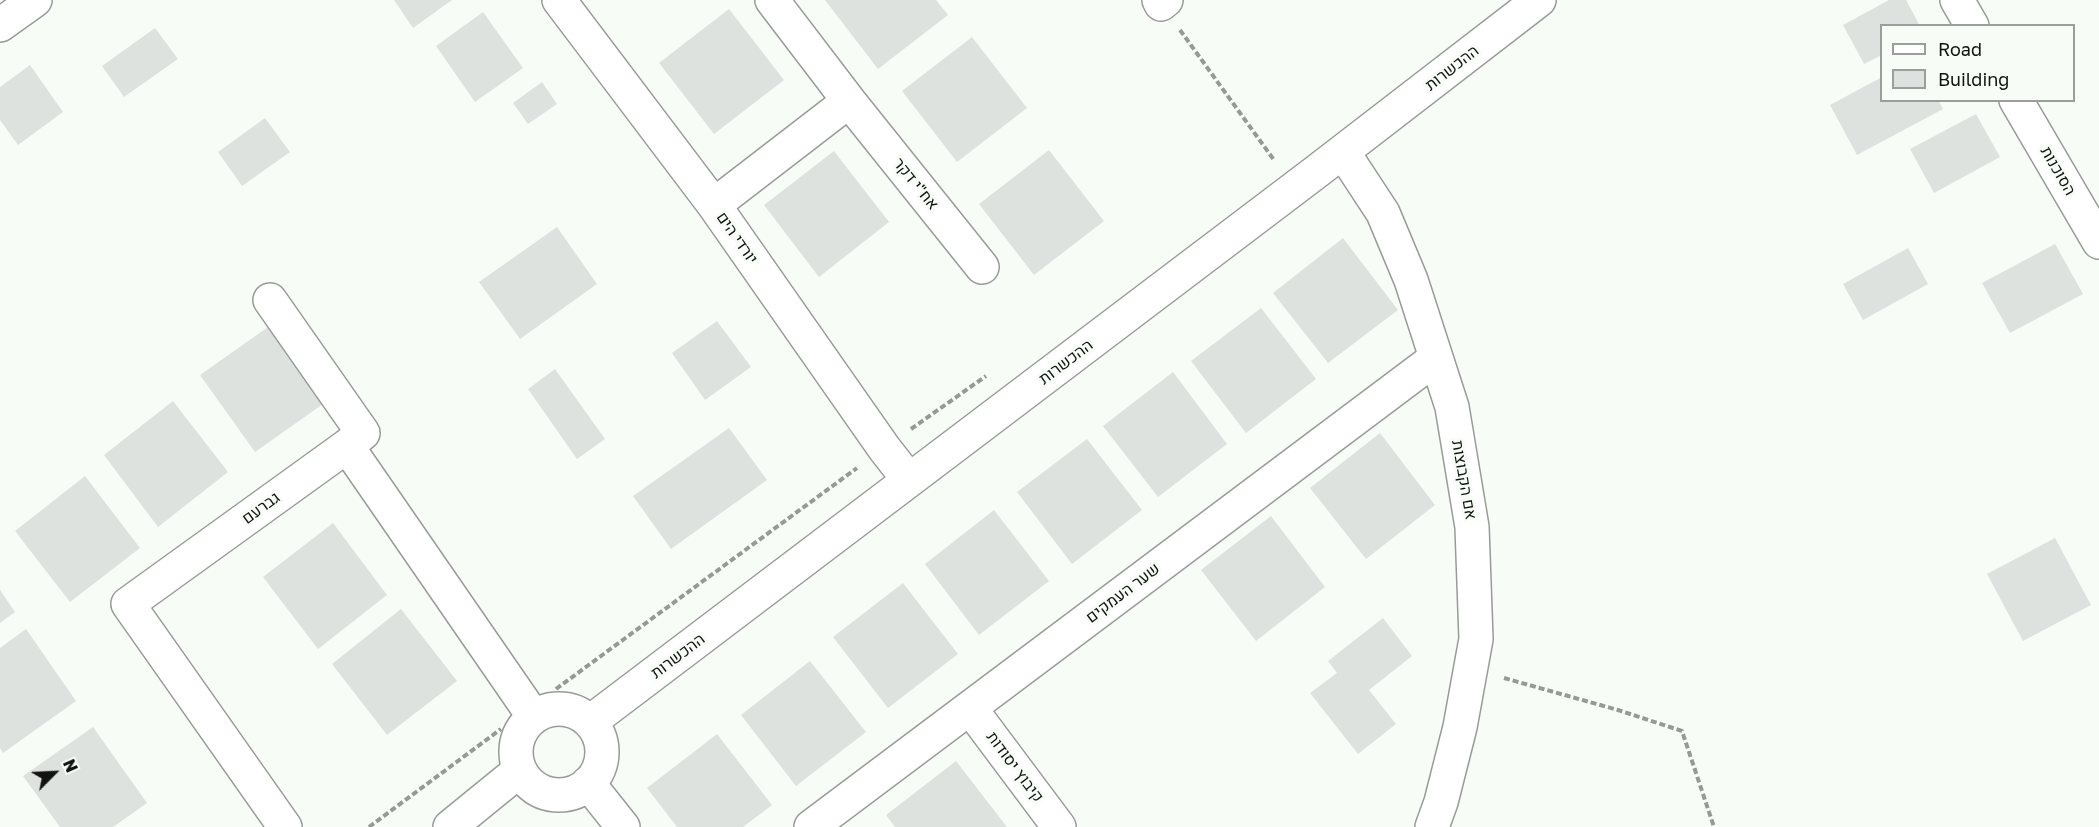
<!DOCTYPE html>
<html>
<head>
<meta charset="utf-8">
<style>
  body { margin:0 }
  #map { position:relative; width:2099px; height:827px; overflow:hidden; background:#f7fcf7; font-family:"Golos Text",sans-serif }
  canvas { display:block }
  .legend { position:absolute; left:1880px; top:24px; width:195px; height:78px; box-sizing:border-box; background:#f7fcf7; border:2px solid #9b9f9b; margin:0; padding:8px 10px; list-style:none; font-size:18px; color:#111311 }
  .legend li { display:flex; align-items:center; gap:12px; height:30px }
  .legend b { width:30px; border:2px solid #9b9f9b }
  .north { position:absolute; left:24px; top:743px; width:60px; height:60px; -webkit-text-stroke:4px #f7fcf7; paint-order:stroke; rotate:66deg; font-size:16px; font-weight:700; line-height:24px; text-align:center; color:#111311 }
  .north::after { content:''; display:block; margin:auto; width:21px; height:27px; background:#111311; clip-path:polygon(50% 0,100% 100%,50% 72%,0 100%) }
</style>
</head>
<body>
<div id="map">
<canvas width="2099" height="827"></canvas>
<ul class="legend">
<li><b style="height:8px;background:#fff"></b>Road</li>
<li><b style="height:16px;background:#dde2de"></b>Building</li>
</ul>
<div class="north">N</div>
</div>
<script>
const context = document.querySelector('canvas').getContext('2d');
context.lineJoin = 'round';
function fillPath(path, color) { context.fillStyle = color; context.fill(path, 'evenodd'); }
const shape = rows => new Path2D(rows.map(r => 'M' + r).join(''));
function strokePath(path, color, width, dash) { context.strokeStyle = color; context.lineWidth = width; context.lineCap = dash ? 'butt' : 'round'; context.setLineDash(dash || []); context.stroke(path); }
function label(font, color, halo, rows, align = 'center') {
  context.font = font + ' "Golos Text",Heebo,sans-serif'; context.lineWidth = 6; context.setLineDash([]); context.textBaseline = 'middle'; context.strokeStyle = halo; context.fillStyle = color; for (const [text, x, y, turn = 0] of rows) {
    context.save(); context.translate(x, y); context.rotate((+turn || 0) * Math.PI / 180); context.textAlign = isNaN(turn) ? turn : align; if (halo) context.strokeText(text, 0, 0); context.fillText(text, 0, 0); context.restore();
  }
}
fillPath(shape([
  [394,0,452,0,413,28],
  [825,0,936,0,948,15,878,69],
  [1889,0,1906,0,1920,26,1882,26,1882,55,1864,64,1843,25],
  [729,9,784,80,714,134,659,63],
  [483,12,523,68,475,102,436,46],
  [155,28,178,59,124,97,102,66],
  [972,37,1027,108,957,162,902,91],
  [30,65,63,112,18,145,0,120,0,87],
  [1882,77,1882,100,1938,100,1943,109,1857,155,1830,105],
  [542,82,557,104,528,124,513,103],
  [1976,114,2000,157,1934,193,1910,149],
  [265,118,290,152,242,186,218,152],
  [1049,150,1104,221,1034,275,979,204],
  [834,151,889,222,819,277,764,205],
  [557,227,597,284,520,339,479,282],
  [1343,238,1398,310,1328,363,1273,293],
  [2055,244,2083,294,2010,333,1982,283],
  [1908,248,1928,284,1863,320,1843,284],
  [1261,308,1316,379,1246,433,1191,361],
  [717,321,751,367,705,400,672,353],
  [268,327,323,404,255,452,200,375],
  [555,369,605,439,577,459,528,389],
  [1173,372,1227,444,1158,497,1103,426],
  [173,401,228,472,158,527,104,455],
  [729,428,767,480,671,549,633,496],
  [1380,433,1435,505,1366,559,1310,488],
  [1087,439,1142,510,1072,564,1017,492],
  [85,476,140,548,70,602,15,531],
  [994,510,1049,581,979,635,925,564],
  [1271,516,1325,587,1256,641,1201,570],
  [333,523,387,595,318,649,263,577],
  [2055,538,2091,605,2023,641,1987,574],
  [903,583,958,654,888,708,833,637],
  [0,590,15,612,0,623],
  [401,609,457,681,387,735,332,664],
  [1383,618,1412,656,1369,690,1396,724,1358,754,1310,693,1337,673,1328,661],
  [26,629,76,701,3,753,0,748,0,648],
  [810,661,866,732,796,786,741,715],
  [93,727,147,803,113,827,60,827,23,776],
  [717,734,772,805,743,827,677,827,647,788],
  [956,761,1007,827,895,827,886,815]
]), '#dde2de');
const minor = shape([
  [559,0,714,205,884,448,909,480],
  [772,0,849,101],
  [1159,0,1161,4,1166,0],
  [1957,0,1972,26],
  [0,25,35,0],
  [2016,100,2099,242],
  [1343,152,1383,213,1411,280,1452,407,1472,527,1476,639,1460,727,1441,802,1432,827],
  [714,205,849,101,982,267],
  [270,300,363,433,347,446],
  [970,708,1059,827],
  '516 752a43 43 0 1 1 86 0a43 43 0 1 1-86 0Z',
  [590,722,1316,172,1539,0],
  [588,783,623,827],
  [285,827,128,604,347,446,534,717],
  [450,827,520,770],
  [811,827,1436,358]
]);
strokePath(minor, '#989c98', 36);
strokePath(shape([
  [1180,30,1274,160],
  [911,429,986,376],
  [1504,678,1618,710,1682,731,1714,827],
  [556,689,857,468],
  [369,827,501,729]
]), '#969a96', 4, [6, 3]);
strokePath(minor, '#fff', 33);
label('16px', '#111311', '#f7fcf7', [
  ["ההכשרות",1452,68,-38],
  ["הסוכנות",2058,171,60],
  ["אח\"י דקר",916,184,51],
  ["יורדי הים",737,238,55],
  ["ההכשרות",1066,362,-37],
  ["אם הקבוצות",1464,480,80],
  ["גברעם",261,508,-36],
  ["שער העמקים",1123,593,-37],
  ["ההכשרות",678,656,-37],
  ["קיבוץ יסודות",1015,767,53]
]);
</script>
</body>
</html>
